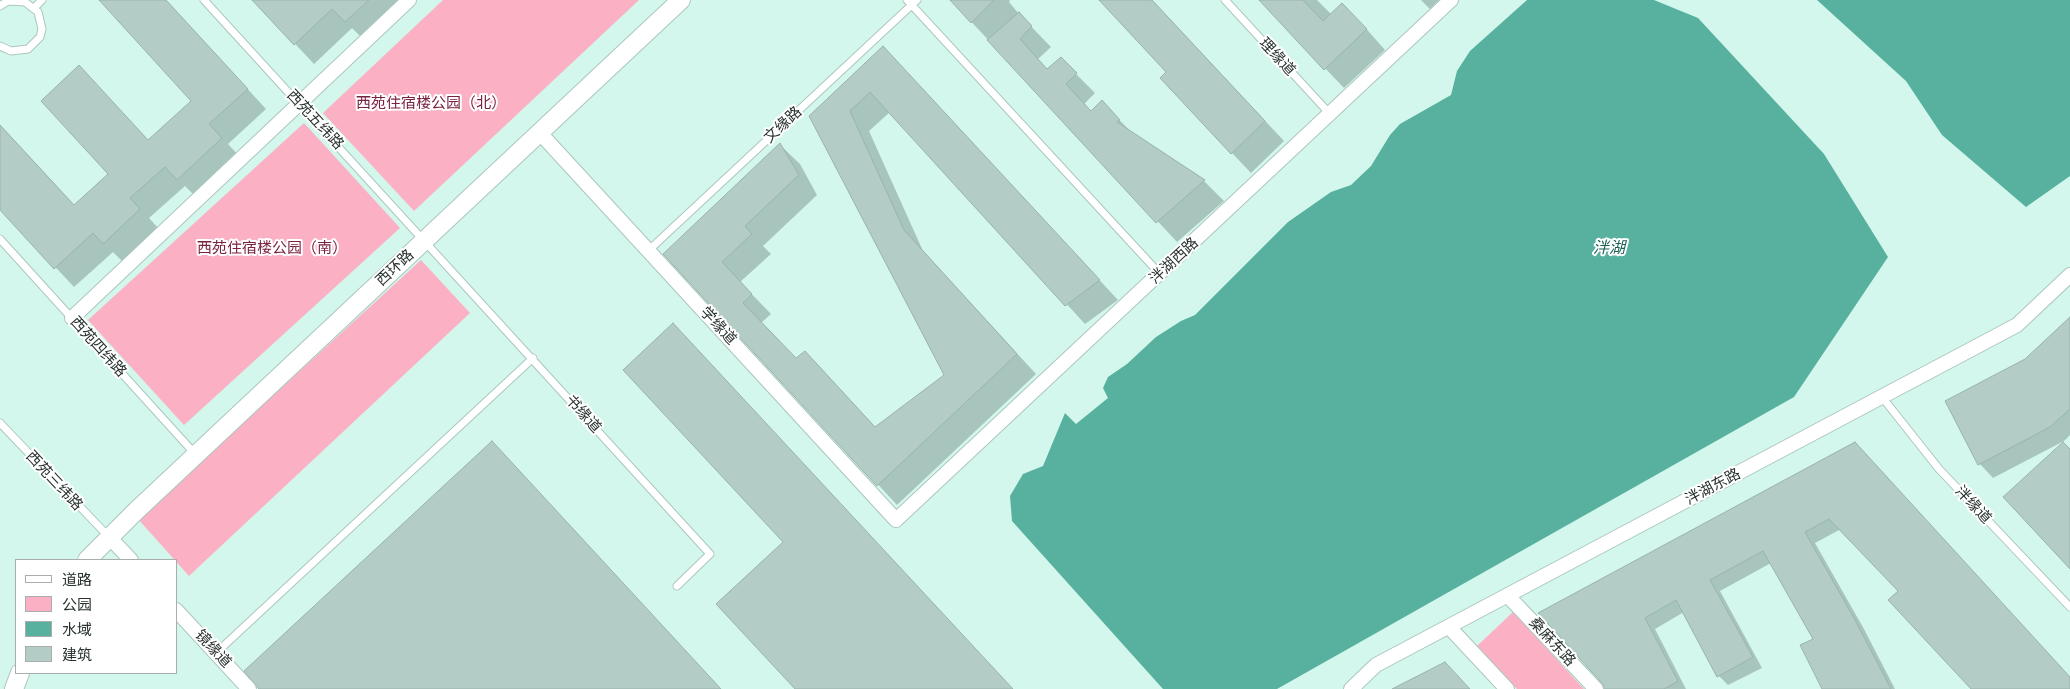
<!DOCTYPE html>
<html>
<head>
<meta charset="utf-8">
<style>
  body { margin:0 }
  #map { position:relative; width:2070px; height:689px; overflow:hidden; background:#eafff9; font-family:Karla,"Noto Sans SC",sans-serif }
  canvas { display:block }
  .legend { position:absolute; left:15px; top:559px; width:162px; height:115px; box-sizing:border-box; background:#fff; border:1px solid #a9adac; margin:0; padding:6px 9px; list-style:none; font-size:15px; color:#28322f }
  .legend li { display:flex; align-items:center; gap:10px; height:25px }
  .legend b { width:25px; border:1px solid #a9adac }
</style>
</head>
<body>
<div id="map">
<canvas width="2070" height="689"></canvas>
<ul class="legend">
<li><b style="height:6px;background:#fff"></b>道路</li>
<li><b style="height:14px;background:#fbb1c3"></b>公园</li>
<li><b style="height:14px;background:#57b19e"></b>水域</li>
<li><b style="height:14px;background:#b3ccc6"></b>建筑</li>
</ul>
</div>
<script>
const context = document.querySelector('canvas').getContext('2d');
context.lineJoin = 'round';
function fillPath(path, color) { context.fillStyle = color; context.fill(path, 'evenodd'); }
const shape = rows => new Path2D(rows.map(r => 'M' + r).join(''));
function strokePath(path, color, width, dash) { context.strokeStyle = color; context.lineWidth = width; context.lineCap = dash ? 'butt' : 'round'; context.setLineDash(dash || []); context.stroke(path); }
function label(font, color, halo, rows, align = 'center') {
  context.font = font + ' Karla,"Noto Sans SC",sans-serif'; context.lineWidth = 4; context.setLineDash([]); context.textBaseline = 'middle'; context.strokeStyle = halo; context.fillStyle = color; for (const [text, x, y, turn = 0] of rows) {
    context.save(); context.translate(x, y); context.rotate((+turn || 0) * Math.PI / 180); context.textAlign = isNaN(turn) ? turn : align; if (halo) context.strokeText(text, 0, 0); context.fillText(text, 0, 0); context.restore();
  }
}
fillPath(shape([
  [0,0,2070,0,2070,689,0,689],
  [16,560,176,560,176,673,16,673]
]), '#d3f7ed');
fillPath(shape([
  [443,0,639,0,414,211,323,113],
  [304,123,400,228,184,425,88,320],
  [421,260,470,313,189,576,138,519],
  [1513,612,1584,689,1517,689,1477,646]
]), '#fbb1c3');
fillPath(shape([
  [1527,0,1654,0,1698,18,1824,154,1888,257,1794,397,1277,689,1163,689,1012,521,1010,496,1023,474,1043,466,1065,413,1076,424,1108,398,1103,388,1108,377,1127,364,1156,337,1181,321,1195,315,1288,222,1331,192,1351,185,1371,166,1390,135,1400,124,1451,95,1457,71,1470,51],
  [1817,0,2070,0,2070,176,2026,207,1942,135,1906,81]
]), '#57b19e');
fillPath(shape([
  [100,0,166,0,266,109,228,144,241,158,197,198,185,186,149,218,159,229,123,262,113,252,74,287,0,208,0,125,75,206,193,101],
  [254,0,407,0,365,41,352,28,314,64],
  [951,0,1010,0,1009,2,1019,14,1051,47,1038,59,1048,70,1060,58,1095,93,1084,104,1091,112,1102,102,1134,135,1204,181,1224,201,1177,242],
  [1100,0,1152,0,1284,141,1251,173,1232,153,1168,72],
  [1260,0,1317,0,1332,15,1362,24,1385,50,1344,88],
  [1421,0,1439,0,1430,9],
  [883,47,1118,300,1085,324,890,112,869,131,923,251,1036,374,897,505,665,254,780,145,800,164,817,195,763,246,771,254,740,282,771,314,761,323,796,360,824,372,876,428,945,375,810,116],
  [2070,319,2070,435,2064,441,1993,478,1980,464,2026,360],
  [1855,444,2070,678,2070,689,1973,689,1900,591,1841,529,1815,543,1864,629,1895,689,1824,689,1814,639,1771,563,1720,591,1762,668,1728,685,1718,675,1684,612,1655,629,1686,689,1605,689,1603,682,1540,613]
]), '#0003');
const building = shape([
  [99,0,166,0,248,89,209,124,222,138,177,180,165,167,130,198,140,209,103,244,93,233,54,269,0,210,0,125,74,205,108,174,41,101,79,65,148,140,191,101,99,0],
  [252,0,369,0,345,22,332,9,294,45,252,0],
  [950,0,994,0,971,23,950,0],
  [1099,0,1152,0,1265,121,1231,154,1160,78,1166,72,1099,0],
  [1259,0,1303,0,1323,21,1342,3,1367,29,1324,70,1259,0],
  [1019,12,1032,26,1020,39,1047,69,1061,57,1077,73,1066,84,1091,111,1102,100,1120,120,1117,122,1205,180,1156,223,987,40,1019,12],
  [883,46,1100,280,1065,306,870,92,850,111,904,230,1017,354,877,486,663,254,780,143,799,175,745,226,752,234,722,262,752,294,743,303,796,358,805,351,875,427,944,375,809,116,883,46],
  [2070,317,2070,409,2050,427,1978,465,1945,401,2025,359,2070,317],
  [673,323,1013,689,795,689,716,604,783,542,623,370,673,323],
  [492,441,721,689,259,689,244,671,492,441],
  [1855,442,2070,677,2070,689,1971,689,1888,600,1898,591,1829,519,1805,532,1854,618,1891,689,1822,689,1800,645,1813,639,1763,551,1710,580,1753,657,1717,677,1676,600,1645,618,1678,681,1664,689,1605,689,1602,683,1538,613,1855,442],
  [2063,442,2070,449,2070,569,2003,497,2063,442],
  [1445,662,1470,689,1392,689,1445,662]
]);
fillPath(building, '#b3ccc6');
strokePath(building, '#9ab3ad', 1);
const service = shape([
  [204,0,710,554,677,586],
  [907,0,1160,274],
  [1225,0,1330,114],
  [0,6,8,1,25,2,38,12,42,29,40,37,28,49,11,51,0,46],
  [34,8,42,0],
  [0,239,196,455],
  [648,251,917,0],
  [1882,397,1939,469,2070,607],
  [0,423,109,537],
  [216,653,533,358]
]);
const minor = shape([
  [540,133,896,520,1451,0],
  [72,318,409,0],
  [110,538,131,560],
  [1508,596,1596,689],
  [176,610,249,689],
  [1449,627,1507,689],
  [1351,689,1376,665,2017,325,2070,275]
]);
const tertiary = shape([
  [87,560,137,510,681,0],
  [14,689,20,673]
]);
strokePath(service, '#acc6bf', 9);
strokePath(minor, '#acc6bf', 16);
strokePath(tertiary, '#acc6bf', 20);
strokePath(service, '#fff', 7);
strokePath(minor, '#fff', 14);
strokePath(tertiary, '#fff', 18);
label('15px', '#28322f', '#fff', [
  ["理缘道",1277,57,47],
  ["西苑五纬路",315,120,47],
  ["文缘路",783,125,-43],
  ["泮湖西路",1174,261,-43],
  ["西环路",395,268,-43],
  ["学缘道",718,326,47],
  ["西苑四纬路",98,347,48],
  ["书缘道",583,414,48],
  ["西苑三纬路",54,481,47],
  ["泮湖东路",1713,487,-28],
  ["泮缘道",1973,505,47],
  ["桑麻东路",1552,642,47],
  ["镜缘道",213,649,47]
]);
label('15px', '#792341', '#fff', [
  ["西苑住宿楼公园（北）",431,104],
  ["西苑住宿楼公园（南）",272,249]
]);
label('italic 16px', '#1a6254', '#fff', [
  ["泮湖",1609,248]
]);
</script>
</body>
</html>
